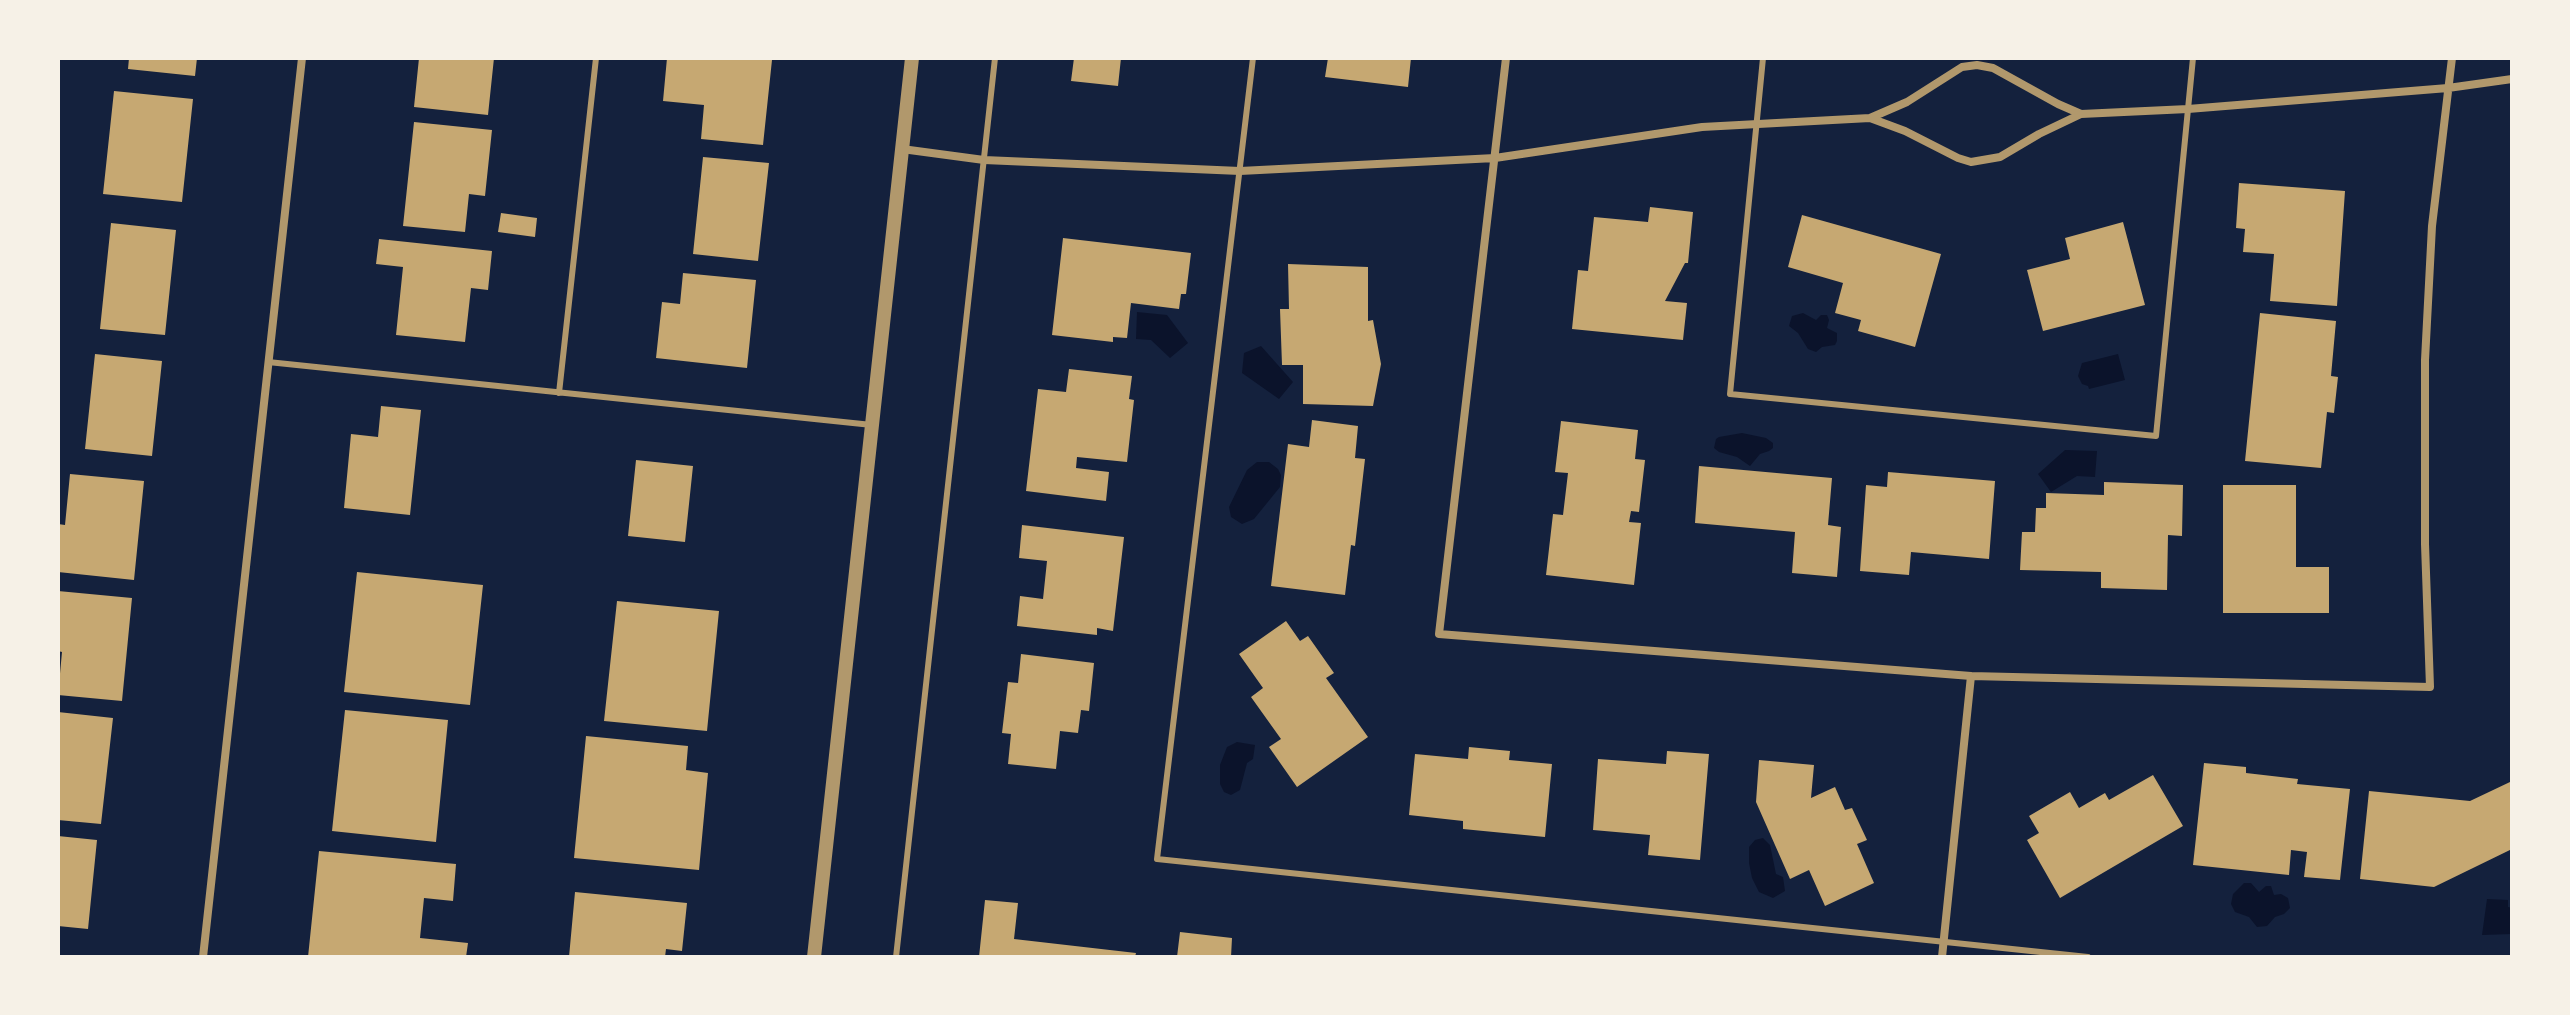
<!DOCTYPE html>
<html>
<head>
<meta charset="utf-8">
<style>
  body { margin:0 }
  #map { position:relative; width:2570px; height:1015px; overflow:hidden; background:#14213d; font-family:"PT Sans",sans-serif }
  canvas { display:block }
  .frame { position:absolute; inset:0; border:60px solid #f6f1e7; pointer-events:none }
</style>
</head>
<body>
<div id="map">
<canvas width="2570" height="1015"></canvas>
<div class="frame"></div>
</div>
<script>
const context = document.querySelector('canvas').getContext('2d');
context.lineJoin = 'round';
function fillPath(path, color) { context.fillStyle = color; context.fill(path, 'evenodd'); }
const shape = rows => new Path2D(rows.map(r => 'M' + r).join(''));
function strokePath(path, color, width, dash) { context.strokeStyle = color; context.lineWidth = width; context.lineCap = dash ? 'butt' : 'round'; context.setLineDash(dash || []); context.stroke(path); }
fillPath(shape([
  [1137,312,1167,315,1188,343,1170,358,1151,340,1136,339],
  [1803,313,1816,320,1821,315,1827,315,1829,320,1827,328,1837,333,1837,341,1835,345,1822,347,1816,352,1808,349,1798,333,1789,326,1792,316],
  [1261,346,1293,382,1279,399,1242,373,1244,353],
  [2118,354,2125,380,2089,389,2088,386,2082,384,2078,376,2082,363],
  [1742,433,1766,438,1773,443,1773,448,1769,451,1760,454,1750,466,1737,457,1719,452,1714,448,1716,439,1719,437],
  [2065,450,2097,451,2095,477,2077,476,2051,492,2038,474],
  [1257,462,1269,462,1278,469,1281,475,1280,487,1254,519,1242,524,1231,517,1229,507,1247,470],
  [1237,742,1255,745,1253,759,1247,763,1240,790,1231,795,1224,792,1220,784,1220,765,1227,747],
  [1763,838,1770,845,1776,874,1783,877,1785,891,1773,898,1759,892,1752,878,1749,863,1749,847,1755,840],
  [2244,883,2251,883,2259,892,2266,886,2271,886,2274,895,2281,894,2288,898,2290,908,2284,914,2275,917,2267,926,2257,927,2249,917,2235,912,2231,904,2233,894],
  [2487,899,2508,900,2508,907,2512,908,2512,934,2482,935]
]), '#0b132b');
fillPath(shape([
  [129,58,197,58,195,76,128,69],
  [419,58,494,58,488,115,414,107],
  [667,58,750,58,772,60,763,145,701,139,704,105,663,101],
  [1074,58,1121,58,1118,86,1071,81],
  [1328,58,1411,58,1408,87,1325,77],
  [114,91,193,99,182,202,103,194],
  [414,122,492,130,485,196,469,194,465,232,403,226],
  [703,157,769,163,758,261,693,254],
  [2239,183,2345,191,2337,306,2270,301,2274,254,2243,252,2245,229,2236,228],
  [1650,207,1693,212,1688,263,1685,263,1665,301,1687,303,1683,340,1572,329,1578,270,1588,271,1594,217,1648,222],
  [501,213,537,218,535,237,498,232],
  [1802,215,1941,254,1915,347,1858,331,1861,320,1835,313,1843,283,1788,267],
  [2123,222,2145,305,2043,331,2027,270,2070,259,2065,238],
  [111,223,176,230,165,335,100,329],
  [1063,238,1191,253,1186,294,1181,294,1179,309,1131,303,1127,338,1113,337,1113,342,1052,335],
  [379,239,492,251,488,290,471,288,465,342,396,335,403,267,376,264],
  [1288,264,1368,267,1368,321,1373,320,1381,364,1373,406,1303,404,1303,365,1282,365,1280,309,1289,309],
  [683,273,756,280,747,368,656,358,662,302,680,304],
  [2260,313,2336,321,2331,376,2338,377,2334,413,2327,412,2321,468,2245,461],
  [95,354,162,361,152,456,85,449],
  [1069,369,1132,376,1129,399,1134,400,1127,462,1077,457,1076,468,1109,472,1106,501,1026,491,1038,389,1066,392],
  [381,406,421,410,410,515,344,508,351,434,378,437],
  [1312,420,1358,426,1355,458,1365,459,1355,546,1351,545,1345,595,1271,586,1288,444,1309,447],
  [1561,421,1638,430,1635,459,1645,460,1639,512,1631,511,1629,522,1641,523,1634,585,1546,575,1553,514,1563,515,1568,473,1555,472],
  [636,460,693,466,685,542,628,536],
  [1699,466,1832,478,1828,525,1841,527,1837,577,1792,573,1795,532,1695,523],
  [1888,472,1995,481,1989,559,1911,552,1909,575,1860,571,1866,485,1887,487],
  [70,474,144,481,134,580,58,572,58,524,65,525],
  [2104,482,2183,485,2182,536,2168,535,2167,590,2101,588,2101,572,2020,570,2022,532,2035,532,2036,508,2046,508,2046,493,2104,495],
  [2223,485,2296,485,2296,567,2329,567,2329,613,2223,613],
  [1022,525,1124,537,1113,631,1097,628,1097,635,1017,626,1020,596,1043,599,1047,561,1019,558],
  [357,572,483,585,470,705,344,692],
  [58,591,132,598,122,701,58,695,62,652,58,651],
  [617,601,719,611,707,731,604,721],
  [1286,621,1300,641,1308,636,1334,673,1326,678,1368,737,1297,787,1269,747,1281,739,1251,697,1263,688,1239,654],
  [1021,654,1094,663,1089,711,1081,710,1078,733,1060,731,1056,769,1008,764,1011,734,1002,733,1008,682,1018,683],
  [345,710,448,720,436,842,332,831],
  [58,712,113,718,101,824,58,820],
  [586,736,688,746,686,770,708,773,699,870,574,858],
  [1469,747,1510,751,1509,760,1552,764,1545,837,1463,829,1463,821,1409,815,1415,754,1468,759],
  [1667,751,1709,754,1700,860,1648,855,1650,835,1593,830,1598,759,1666,764],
  [1759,760,1814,765,1811,798,1835,787,1845,810,1852,808,1867,840,1857,844,1874,883,1825,906,1809,870,1790,879,1756,802],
  [2204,763,2246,767,2246,773,2298,779,2297,784,2350,789,2340,880,2304,877,2307,852,2291,850,2289,875,2193,865],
  [2153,775,2183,826,2060,898,2027,840,2039,833,2029,816,2070,792,2079,808,2105,793,2109,800],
  [2510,782,2512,786,2512,849,2434,887,2360,879,2369,791,2470,801],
  [58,836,97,840,88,929,58,926],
  [319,851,456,864,453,901,424,898,420,938,468,943,466,957,308,957],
  [575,892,687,903,682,951,666,949,665,957,569,957],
  [985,900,1018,903,1014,939,1136,953,1135,957,979,957],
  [1180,932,1232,938,1231,957,1177,957]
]), '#c6a872');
strokePath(shape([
  [1253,58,1157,859,2088,957],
  [1763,58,1730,394,2156,436,2193,58],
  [268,362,872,425],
  [559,393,596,58],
  [896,957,995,58]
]), '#b1986c', 6);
strokePath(shape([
  [1506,58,1439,634,1971,676,2430,687,2425,544,2425,360,2432,226,2452,58],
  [1977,65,1993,68,2058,104,2081,114,2039,134,2000,157,1971,162,1958,158,1905,131,1870,118,1907,102,1962,67,1977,65],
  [2081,114,2188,109,2448,88,2512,79],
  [902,149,984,160,1240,171,1495,158,1702,127,1870,118],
  [203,957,302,58],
  [1942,957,1971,676]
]), '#b1986c', 8);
strokePath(shape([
  [814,957,912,58]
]), '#b1986c', 14);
</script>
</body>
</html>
